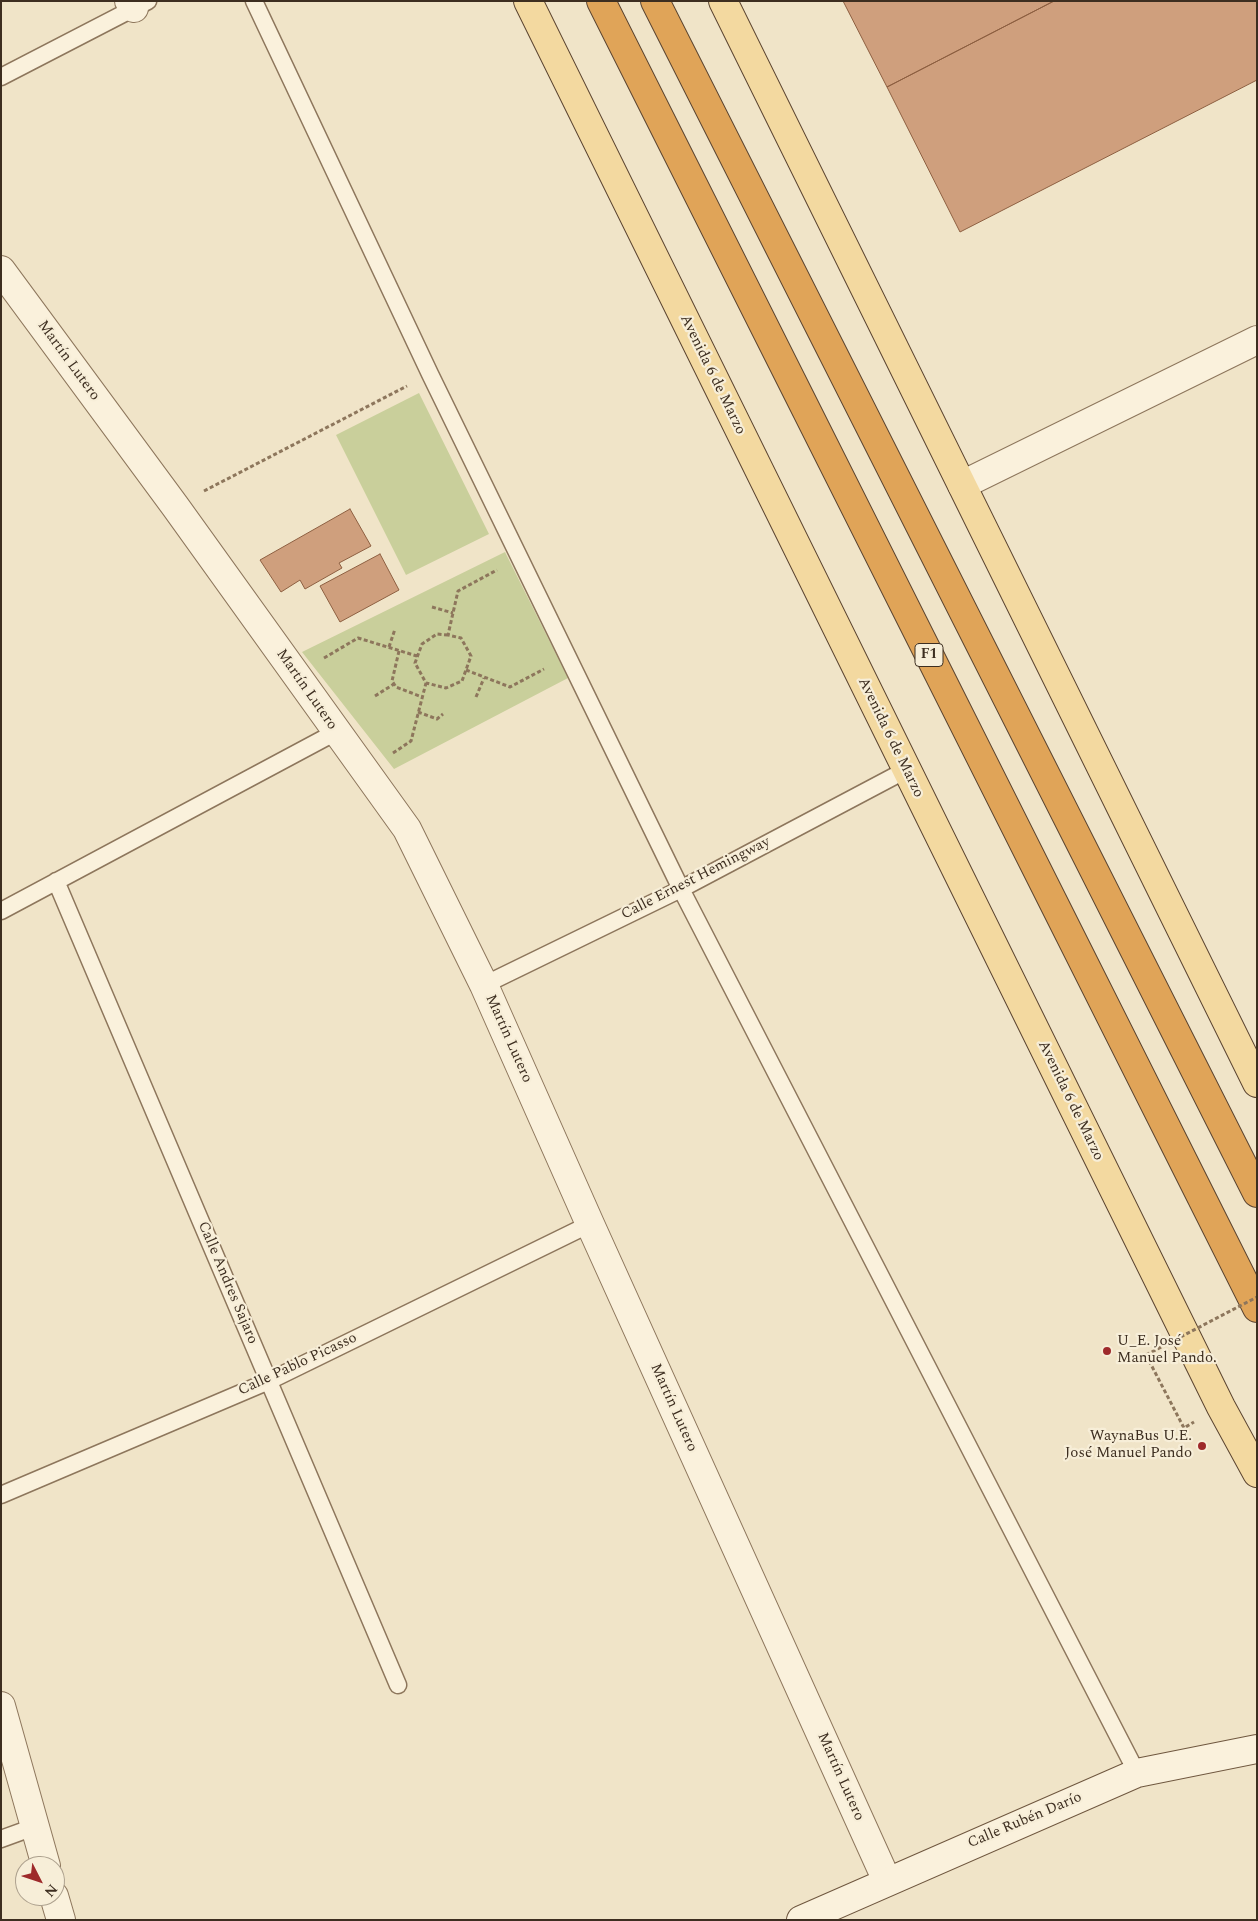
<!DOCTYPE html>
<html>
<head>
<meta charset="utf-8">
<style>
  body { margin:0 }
  #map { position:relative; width:1258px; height:1921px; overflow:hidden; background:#f0e4c8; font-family:Spectral,serif }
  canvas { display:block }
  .frame { position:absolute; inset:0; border:2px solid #3d2e20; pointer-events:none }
  .north { position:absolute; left:15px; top:1856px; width:50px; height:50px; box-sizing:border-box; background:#f7eed8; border:1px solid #ada18e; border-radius:50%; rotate:131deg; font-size:14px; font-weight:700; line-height:20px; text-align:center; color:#3d2e20 }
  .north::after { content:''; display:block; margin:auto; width:18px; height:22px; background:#9e2a2b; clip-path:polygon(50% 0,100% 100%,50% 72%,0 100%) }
</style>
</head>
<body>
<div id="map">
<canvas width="1258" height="1921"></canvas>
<div class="frame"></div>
<div class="north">N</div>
</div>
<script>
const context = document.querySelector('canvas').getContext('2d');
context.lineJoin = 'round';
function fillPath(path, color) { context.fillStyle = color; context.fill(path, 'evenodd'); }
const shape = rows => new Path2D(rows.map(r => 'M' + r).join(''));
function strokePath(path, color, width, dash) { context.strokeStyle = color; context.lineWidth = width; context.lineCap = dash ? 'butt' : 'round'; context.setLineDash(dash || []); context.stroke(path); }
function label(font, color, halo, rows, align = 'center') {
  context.font = font + ' Spectral,serif'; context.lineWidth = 4.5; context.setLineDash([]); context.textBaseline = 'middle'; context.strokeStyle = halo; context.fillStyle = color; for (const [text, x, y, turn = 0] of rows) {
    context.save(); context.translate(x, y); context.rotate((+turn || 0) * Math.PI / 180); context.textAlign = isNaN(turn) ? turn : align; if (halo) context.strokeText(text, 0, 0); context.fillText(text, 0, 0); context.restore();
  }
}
fillPath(shape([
  [419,393,489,534,406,575,336,435],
  [505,552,568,678,394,769,302,652]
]), '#c9cf9b');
const building = shape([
  [843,1,1054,1,887,87,843,1],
  [1054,1,1257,1,1257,80,960,232,887,87,1054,1],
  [350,509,371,546,339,563,342,568,305,589,300,580,281,592,260,560,350,509],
  [380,554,399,590,340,622,320,586,380,554]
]);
fillPath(building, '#cf9f7d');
strokePath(building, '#8d5f41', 1);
const lane = shape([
  [254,1,430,374,681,889,1137,1773],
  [1,77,148,1],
  [56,881,398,1685],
  [1,911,336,732],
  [484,985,681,889,906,770],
  [1,1495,269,1381,590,1224],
  [1,1839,34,1827]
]);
const street = shape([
  [129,1,134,8],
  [1,270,175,506,407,829,484,985,590,1224,887,1881],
  [962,485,1257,340],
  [1,1706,46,1866],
  [54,1896,61,1920]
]);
const secondary = shape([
  [801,1920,1137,1773,1257,1749]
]);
const primary = shape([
  [528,1,1221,1407,1257,1473],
  [723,1,1257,1083]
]);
const highway = shape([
  [601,1,1257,1308],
  [655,1,1257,1193]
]);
strokePath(lane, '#8d765c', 19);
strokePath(street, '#8d765c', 30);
strokePath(secondary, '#6f573f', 30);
strokePath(primary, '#5b4430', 30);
strokePath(highway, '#5b4430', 30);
strokePath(shape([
  [204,491,407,386],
  [432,607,453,613],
  [448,635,437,634,422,644,415,663,426,683,446,688,462,681,471,656,461,638,448,635,458,591,497,570],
  [389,647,395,629],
  [399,651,392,681,396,687,422,697],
  [324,658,358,638,417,656],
  [466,670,510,687,544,669],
  [375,696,394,684],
  [476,697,484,678],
  [418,712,437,719,443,714],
  [393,753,411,741,426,683],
  [1146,1355,1184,1428,1194,1422]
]), '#8d765c', 3, [4, 2.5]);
strokePath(lane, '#faf1dc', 16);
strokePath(street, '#faf1dc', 28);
strokePath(secondary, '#faf1dc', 28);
strokePath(primary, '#f3d9a0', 28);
strokePath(highway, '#e0a458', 28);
strokePath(shape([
  [1146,1355,1257,1297]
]), '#8d765c', 3, [4, 2.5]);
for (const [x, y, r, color] of [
  [1107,1351,5,"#9e2a2b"],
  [1202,1446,5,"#9e2a2b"]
]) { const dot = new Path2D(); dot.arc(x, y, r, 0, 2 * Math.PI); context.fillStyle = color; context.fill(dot); strokePath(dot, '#f7eed8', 2); }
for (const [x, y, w] of [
  [929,655,28]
]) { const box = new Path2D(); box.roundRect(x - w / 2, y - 11.5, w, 23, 4); context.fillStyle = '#f7eed8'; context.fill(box); strokePath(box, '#3d2e20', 1); }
label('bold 14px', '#3d2e20', null, [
  ["F1",929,655]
]);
label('15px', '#3d2e20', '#f7eed8', [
  ["Martín Lutero",68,361,54],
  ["Avenida 6 de Marzo",712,375,64],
  ["Martín Lutero",306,690,55],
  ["Avenida 6 de Marzo",890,738,64],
  ["Calle Ernest Hemingway",696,879,-27],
  ["Martín Lutero",508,1039,66],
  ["Avenida 6 de Marzo",1070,1101,64],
  ["Calle Andres Sajaro",227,1283,67],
  ["Calle Pablo Picasso",298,1365,-25],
  ["Martín Lutero",673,1408,66],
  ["Martín Lutero",840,1777,66],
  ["Calle Rubén Darío",1025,1821,-23]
]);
label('15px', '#3d2e20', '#f7eed8', [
  ["U_E. José",1117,1342],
  ["Manuel Pando.",1117,1359],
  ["WaynaBus U.E.",1192,1437,"right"],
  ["José Manuel Pando",1192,1454,"right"]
], 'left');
</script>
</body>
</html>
